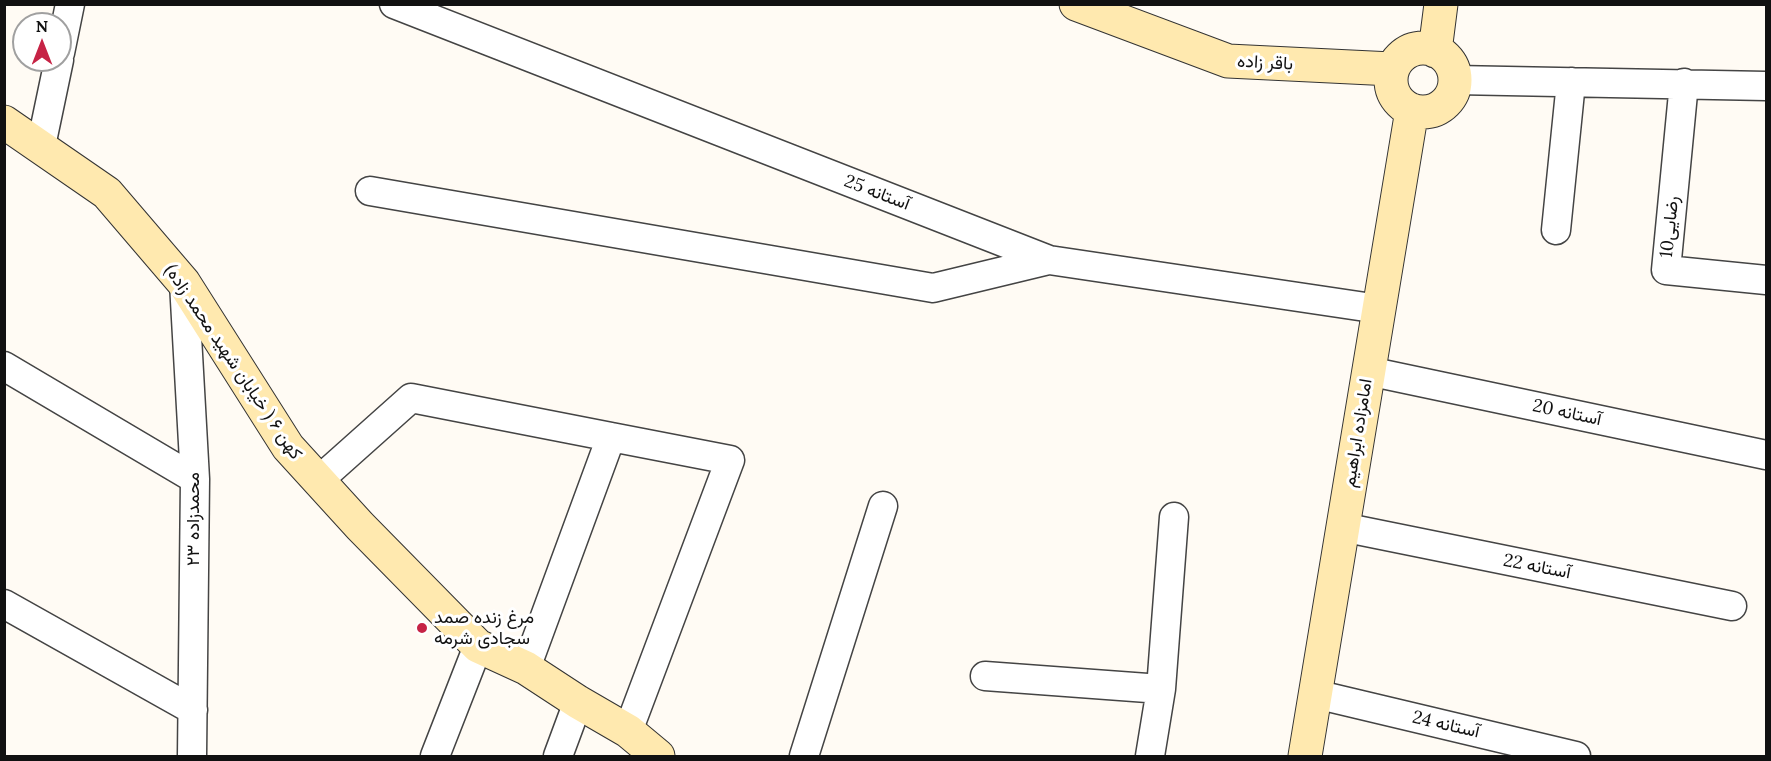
<!DOCTYPE html>
<html>
<head>
<meta charset="utf-8">
<style>
  body { margin:0 }
  #map { position:relative; width:1771px; height:761px; overflow:hidden; background:#fffbf4; font-family:Lora,serif }
  canvas { display:block }
  .frame { position:absolute; inset:0; border:6px solid #111; pointer-events:none }
  .north { position:absolute; left:12px; top:12px; width:60px; height:60px; box-sizing:border-box; background:#fff; border:2px solid #a0a0a0; border-radius:50%; rotate:0deg; font-size:16px; font-weight:700; line-height:24px; text-align:center; color:#111 }
  .north::after { content:''; display:block; margin:auto; width:21px; height:27px; background:#c62345; clip-path:polygon(50% 0,100% 100%,50% 72%,0 100%) }
</style>
</head>
<body>
<div id="map">
<canvas width="1771" height="761"></canvas>
<div class="frame"></div>
<div class="north">N</div>
</div>
<script>
const context = document.querySelector('canvas').getContext('2d');
context.lineJoin = 'round';
const shape = rows => new Path2D(rows.map(r => 'M' + r).join(''));
function strokePath(path, color, width, dash) { context.strokeStyle = color; context.lineWidth = width; context.lineCap = dash ? 'butt' : 'round'; context.setLineDash(dash || []); context.stroke(path); }
function label(font, color, halo, rows, align = 'center') {
  context.font = font + ' Lora,Vazirmatn,serif'; context.lineWidth = 6; context.setLineDash([]); context.textBaseline = 'middle'; context.strokeStyle = halo; context.fillStyle = color; for (const [text, x, y, turn = 0] of rows) {
    context.save(); context.translate(x, y); context.rotate((+turn || 0) * Math.PI / 180); context.textAlign = isNaN(turn) ? turn : align; if (halo) context.strokeText(text, 0, 0); context.fillText(text, 0, 0); context.restore();
  }
}
const street = shape([
  [394,4,1049,260,1379,309],
  [60,53,70,4],
  [1455,80,1766,86],
  [1684,83,1666,270,1766,280],
  [41,146,59,60],
  [370,191,933,288,1049,260],
  [1556,230,1571,82],
  [184,283,195,479,192,756],
  [4,366,195,479],
  [1368,371,1766,455],
  [318,481,411,398,611,437],
  [1342,527,1732,606],
  [4,604,193,710],
  [526,668,611,437,730,460,628,731],
  [985,676,1161,689],
  [1315,694,1576,756],
  [435,756,478,646],
  [558,756,578,702],
  [804,756,883,506],
  [1150,756,1161,689,1174,517]
]);
const secondary = shape([
  [1076,4,1228,61,1392,69],
  '1391 80a32 32 0 1 1 64 0a32 32 0 1 1-64 0Z',
  [1435,51,1441,4],
  [4,122,107,193,184,283,288,447,360,526,478,646,526,668,578,702,628,731,658,756],
  [1305,756,1412,110]
]);
strokePath(street, '#444', 31);
strokePath(secondary, '#333', 35);
strokePath(street, '#fff', 28);
strokePath(secondary, '#ffe9af', 33);
for (const [x, y, r, color] of [
  [422,628,6,"#c62345"]
]) { const dot = new Path2D(); dot.arc(x, y, r, 0, 2 * Math.PI); context.fillStyle = color; context.fill(dot); strokePath(dot, '#fff', 2); }
label('18px', '#111', '#fff', [
  ["باقر زاده",1265,63,3],
  ["آستانه 25",877,193,21],
  ["رضایی10",1670,227,-84],
  ["کهن ۶ ( خیابان شهید محمد زاده)",233,362,56],
  ["آستانه 20",1567,413,12],
  ["امامزاده ابراهیم",1358,433,-81],
  ["محمدزاده ۲۳",194,519,-90],
  ["آستانه 22",1537,567,11],
  ["آستانه 24",1446,725,13]
]);
label('18px', '#111', '#fff', [
  ["مرغ زنده صمد",434,618],
  ["سجادی شرمه",434,639]
], 'left');
</script>
</body>
</html>
